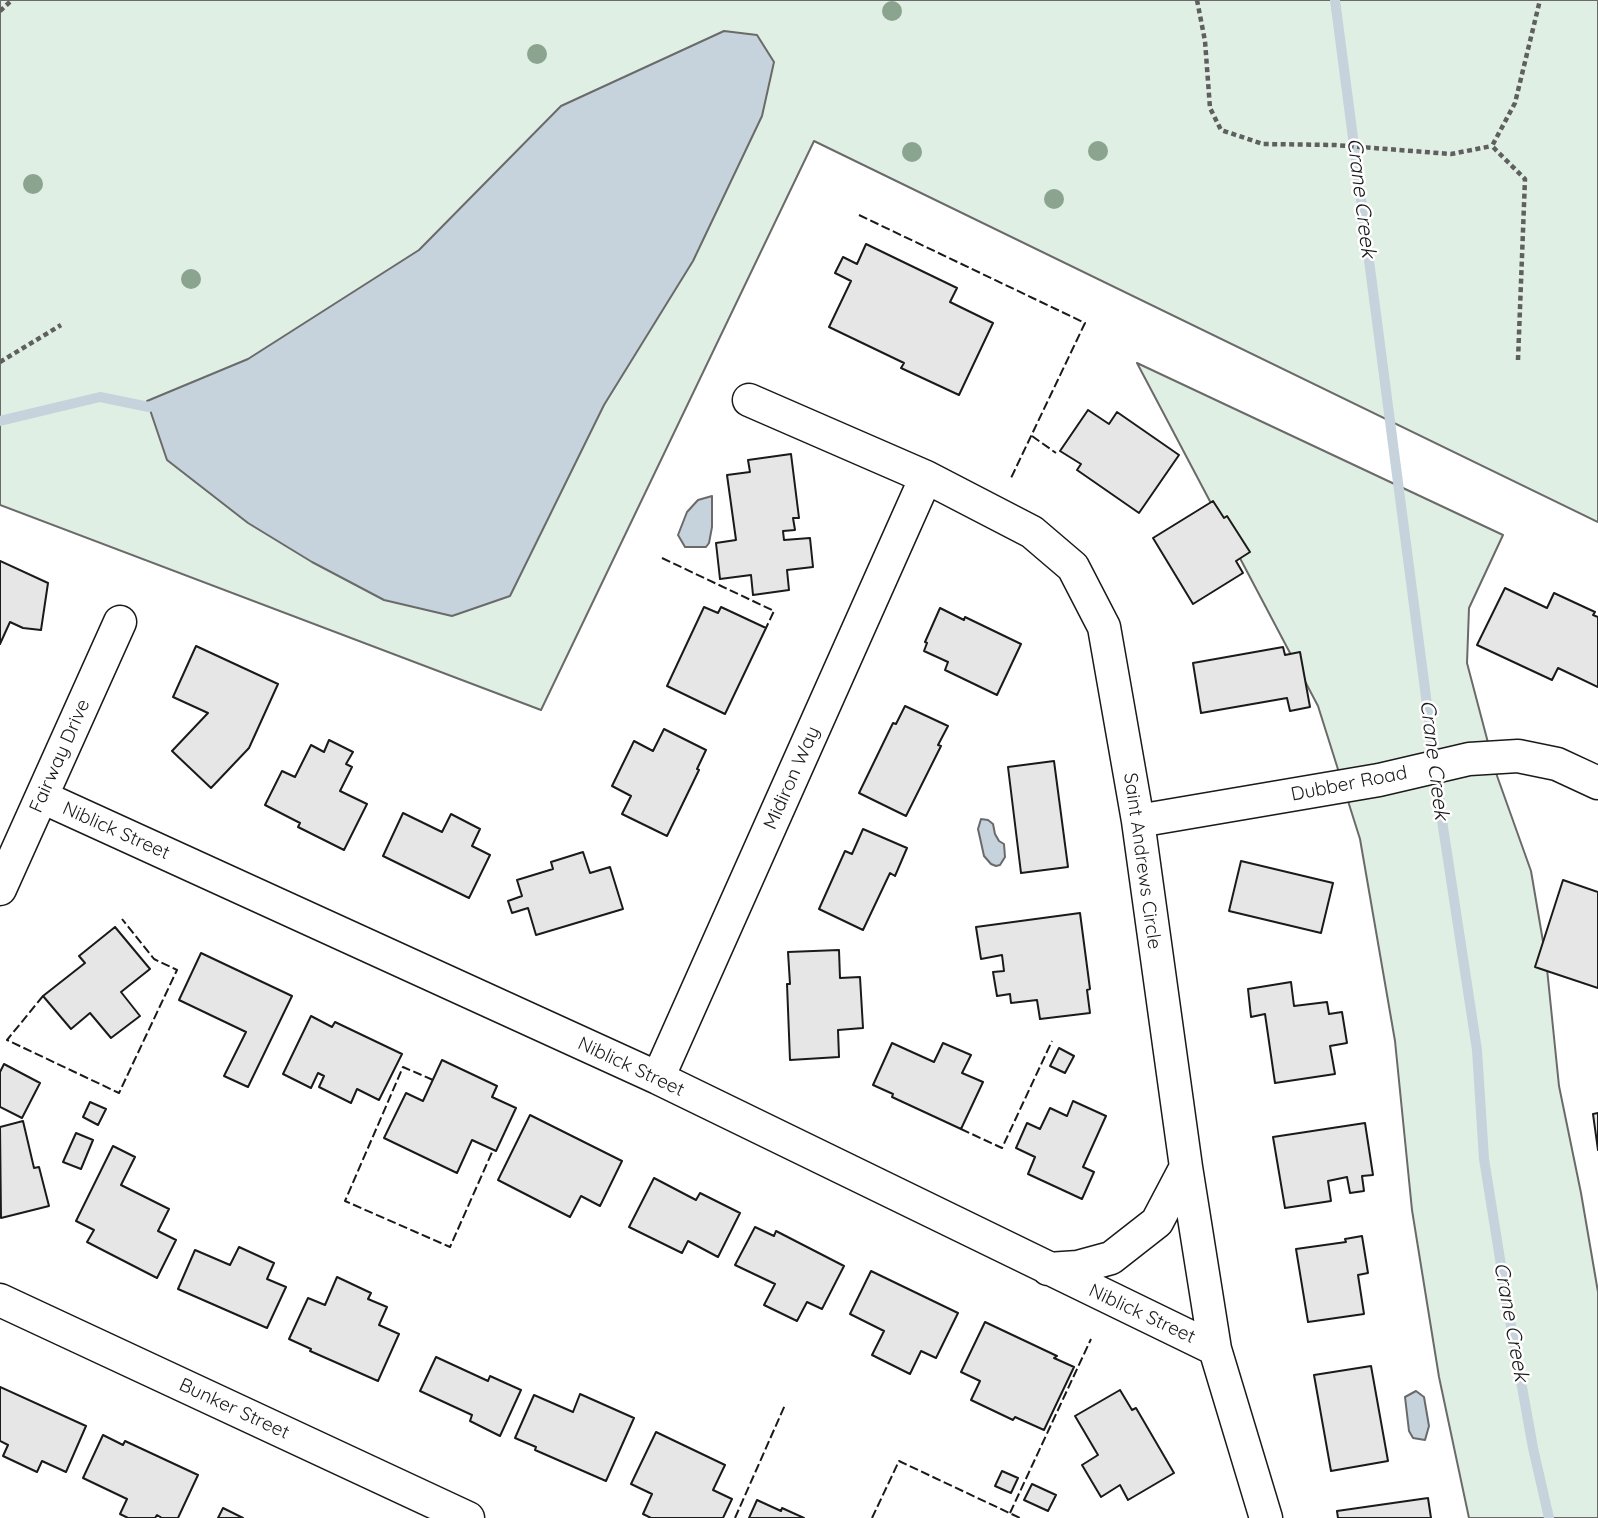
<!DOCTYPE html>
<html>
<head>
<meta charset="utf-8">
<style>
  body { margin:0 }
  canvas { display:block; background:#fff }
</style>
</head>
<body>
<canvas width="1598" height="1518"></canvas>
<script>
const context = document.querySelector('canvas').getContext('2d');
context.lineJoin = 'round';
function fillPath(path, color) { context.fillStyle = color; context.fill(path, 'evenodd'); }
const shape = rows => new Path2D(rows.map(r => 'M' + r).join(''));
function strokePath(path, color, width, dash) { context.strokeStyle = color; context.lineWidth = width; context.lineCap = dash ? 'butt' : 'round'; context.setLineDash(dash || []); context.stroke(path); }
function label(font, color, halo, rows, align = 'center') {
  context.font = font + ' Quicksand,sans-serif'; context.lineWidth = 5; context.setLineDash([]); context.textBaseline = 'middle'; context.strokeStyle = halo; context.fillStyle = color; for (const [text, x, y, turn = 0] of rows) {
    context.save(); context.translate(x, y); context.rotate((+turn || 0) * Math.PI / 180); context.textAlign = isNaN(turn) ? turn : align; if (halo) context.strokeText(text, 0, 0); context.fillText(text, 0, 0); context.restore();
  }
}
const green = shape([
  [0,0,1598,0,1598,522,814,141,541,710,0,505,0,0],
  [1137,363,1503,535,1469,608,1467,663,1496,773,1531,871,1546,959,1559,1086,1581,1193,1598,1292,1598,1518,1469,1518,1439,1377,1412,1210,1395,1041,1360,839,1318,706,1137,363]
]);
fillPath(green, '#e0efe3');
strokePath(green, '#6a6a6a', 2);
const water = shape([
  [724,31,757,35,774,62,762,116,693,261,604,405,510,596,452,616,384,600,312,562,248,523,167,460,147,401,248,359,419,250,561,106,724,31],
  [712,496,712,527,709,543,706,547,685,547,678,535,687,512,698,500,712,496],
  [981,819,988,820,993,824,995,834,999,841,1004,844,1005,857,1000,865,996,866,991,864,984,856,978,829,981,819],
  [1416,1391,1424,1397,1429,1426,1425,1440,1413,1438,1409,1431,1405,1397,1416,1391]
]);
fillPath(water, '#c6d2dc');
strokePath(water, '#6a6a6a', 2);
strokePath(shape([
  [1335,0,1443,827,1477,1050,1484,1159,1508,1309,1533,1448,1549,1518],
  [0,421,100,397,149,407]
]), '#c6d2dc', 10);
const building = shape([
  [866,244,957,288,950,302,993,323,959,395,901,368,904,363,829,327,851,281,835,273,843,257,857,264,866,244],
  [1088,410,1109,424,1117,412,1179,455,1139,513,1077,470,1081,464,1060,451,1088,410],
  [791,454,799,518,793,518,795,530,783,531,784,540,810,538,813,567,787,570,789,590,753,595,751,575,720,579,716,543,736,540,727,475,750,472,748,460,791,454],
  [1213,501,1224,518,1227,516,1250,552,1236,561,1243,573,1193,604,1153,538,1213,501],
  [0,561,48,583,41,630,23,628,10,622,0,644,0,561],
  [1505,588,1547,608,1554,593,1595,612,1593,615,1598,617,1598,687,1558,668,1552,680,1477,645,1505,588],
  [704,607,718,613,721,607,766,628,725,714,667,686,704,607],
  [940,608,964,620,965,617,1021,644,997,695,945,670,948,662,924,651,927,643,925,642,940,608],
  [196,646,278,684,249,748,211,788,172,751,208,713,173,697,196,646],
  [1283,647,1285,655,1300,652,1310,707,1290,711,1287,698,1201,713,1193,663,1283,647],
  [905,706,948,726,938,745,941,746,906,816,859,793,893,723,896,724,905,706],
  [664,729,706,750,697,769,699,770,667,836,622,814,631,796,612,786,634,741,653,751,664,729],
  [329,740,353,752,346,764,352,767,340,791,367,804,344,850,298,827,300,823,265,805,282,771,295,777,311,745,324,752,329,740],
  [1054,761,1068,867,1021,873,1008,767,1054,761],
  [403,813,442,832,451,814,480,829,472,846,490,855,469,898,383,856,403,813],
  [863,829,907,848,895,876,890,873,863,930,819,909,845,851,852,854,863,829],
  [583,852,590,873,610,867,623,909,536,935,528,908,512,913,508,901,522,896,517,880,553,869,551,862,583,852],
  [1241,861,1333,883,1321,933,1229,911,1241,861],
  [1563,880,1598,892,1598,988,1535,967,1563,880],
  [1080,913,1090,989,1087,990,1090,1013,1040,1019,1037,1000,1011,1003,1010,994,997,996,993,972,1004,971,1002,955,981,959,976,927,1080,913],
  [115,927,150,969,121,992,140,1016,111,1038,90,1013,71,1029,43,996,85,963,79,956,115,927],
  [839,950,840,978,860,977,863,1028,838,1030,839,1057,790,1060,787,984,790,984,788,952,839,950],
  [201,953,292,996,248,1087,224,1076,246,1032,179,1000,201,953],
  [1291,982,1294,1006,1327,1002,1329,1014,1342,1012,1347,1043,1330,1046,1335,1074,1275,1083,1265,1014,1251,1017,1248,989,1291,982],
  [311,1016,332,1027,335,1022,402,1054,379,1100,357,1089,351,1103,319,1087,324,1076,318,1073,311,1088,283,1074,311,1016],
  [892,1043,934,1062,943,1043,971,1055,962,1073,983,1082,961,1129,892,1097,893,1094,873,1085,892,1043],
  [1059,1048,1074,1056,1065,1073,1050,1066,1059,1048],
  [442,1060,497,1086,492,1097,516,1108,496,1151,472,1140,457,1173,384,1138,406,1093,423,1101,442,1060],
  [4,1064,40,1083,22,1118,0,1107,0,1072,4,1064],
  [1073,1101,1106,1116,1083,1167,1094,1172,1082,1199,1028,1174,1035,1157,1016,1148,1027,1123,1040,1129,1050,1108,1067,1116,1073,1101],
  [90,1102,106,1109,98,1125,83,1117,90,1102],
  [1598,1113,1598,1150,1593,1114,1598,1113],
  [530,1115,622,1161,600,1206,581,1196,570,1217,498,1180,530,1115],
  [23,1121,34,1168,39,1167,49,1206,1,1218,0,1127,23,1121],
  [1365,1123,1373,1175,1362,1176,1364,1191,1350,1193,1347,1177,1328,1181,1331,1201,1285,1208,1273,1137,1365,1123],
  [76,1133,93,1140,81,1169,63,1162,76,1133],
  [113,1146,135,1157,121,1185,169,1209,158,1231,176,1240,157,1278,87,1242,94,1230,76,1221,113,1146],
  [654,1178,696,1200,700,1193,740,1213,718,1257,688,1241,682,1253,629,1227,654,1178],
  [755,1227,774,1236,776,1231,844,1266,822,1309,807,1302,797,1321,764,1305,775,1284,735,1265,755,1227],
  [1362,1236,1368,1273,1358,1275,1364,1314,1308,1322,1296,1249,1346,1242,1345,1239,1362,1236],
  [239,1247,274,1263,267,1279,286,1287,267,1328,178,1289,195,1250,230,1265,239,1247],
  [871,1271,958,1313,936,1358,921,1351,910,1374,872,1355,884,1331,850,1314,871,1271],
  [337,1277,371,1293,368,1299,387,1307,379,1325,399,1334,378,1381,310,1351,311,1349,289,1339,308,1298,325,1305,337,1277],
  [985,1322,1057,1356,1054,1358,1074,1367,1044,1430,1015,1417,1013,1420,971,1400,980,1381,961,1372,985,1322],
  [436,1357,488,1381,490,1376,521,1390,500,1436,470,1421,472,1415,420,1391,436,1357],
  [1371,1366,1388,1461,1331,1471,1314,1375,1371,1366],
  [0,1387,86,1426,66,1472,42,1461,37,1472,3,1456,8,1445,0,1441,0,1387],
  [1120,1390,1132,1410,1136,1408,1174,1473,1128,1500,1120,1485,1101,1497,1082,1465,1098,1455,1075,1416,1120,1390],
  [580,1394,634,1418,606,1481,535,1450,536,1447,515,1438,534,1395,573,1412,580,1394],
  [656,1432,725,1465,713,1490,732,1499,723,1518,651,1518,643,1514,652,1494,631,1484,656,1432],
  [103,1435,123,1445,125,1441,198,1475,178,1518,162,1518,157,1515,155,1518,128,1518,120,1514,127,1499,83,1478,103,1435],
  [1002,1471,1018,1478,1011,1493,995,1486,1002,1471],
  [1032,1484,1056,1495,1048,1511,1024,1500,1032,1484],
  [1428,1498,1431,1518,1338,1518,1337,1511,1428,1498],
  [757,1500,781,1511,782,1508,804,1518,749,1518,757,1500],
  [223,1508,243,1518,218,1518,223,1508]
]);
fillPath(building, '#e6e6e6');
strokePath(building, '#1a1a1a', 2);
const street = shape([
  [749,400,926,477,1032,532,1073,567,1104,627,1138,821,1186,1167,1215,1349,1266,1518],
  [42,797,658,1078,1215,1349],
  [1138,821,1379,780,1469,759,1518,756,1557,764,1598,783],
  [0,889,120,622],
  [658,1078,926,477],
  [1048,1269,1078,1267,1111,1258,1157,1222,1186,1167],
  [0,1300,468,1518]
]);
strokePath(street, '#1a1a1a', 35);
strokePath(shape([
  [1197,0,1205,41,1210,108,1221,130,1263,144,1335,145,1451,154,1492,146],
  [0,11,12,0],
  [1518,360,1525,179,1492,146,1515,103,1540,0],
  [0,362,61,325]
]), '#5f5f5f', 4.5, [5, 3.5]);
strokePath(street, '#fff', 32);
strokePath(shape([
  [859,215,1085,323,1011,478],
  [1032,436,1056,453],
  [662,558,774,611,766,628],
  [43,996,7,1040,119,1093,177,970,154,959,122,919],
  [433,1080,403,1067,345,1201,450,1247,493,1150],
  [961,1129,1002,1148,1052,1041],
  [1010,1513,1091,1339],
  [735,1518,785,1405],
  [872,1518,899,1461,1020,1518]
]), '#1a1a1a', 2, [9, 3.5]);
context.fillStyle = '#8aa48f';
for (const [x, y] of [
  [892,11],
  [537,54],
  [1098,151],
  [912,152],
  [33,184],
  [1054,199],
  [191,279]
]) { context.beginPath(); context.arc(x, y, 10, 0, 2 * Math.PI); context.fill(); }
label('19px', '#1a1a1a', '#fff', [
  ["Fairway Drive",60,756,-66],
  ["Midiron Way",792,778,-66],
  ["Dubber Road",1349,784,-11],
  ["Niblick Street",116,831,24],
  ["Saint Andrews Circle",1142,861,82],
  ["Niblick Street",631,1067,25],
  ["Niblick Street",1142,1314,25],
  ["Bunker Street",234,1409,25]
]);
label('italic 21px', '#1a1a1a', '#fff', [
  ["Crane Creek",1361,198,83],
  ["Crane Creek",1434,760,83],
  ["Crane Creek",1511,1322,80]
]);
</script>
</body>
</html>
